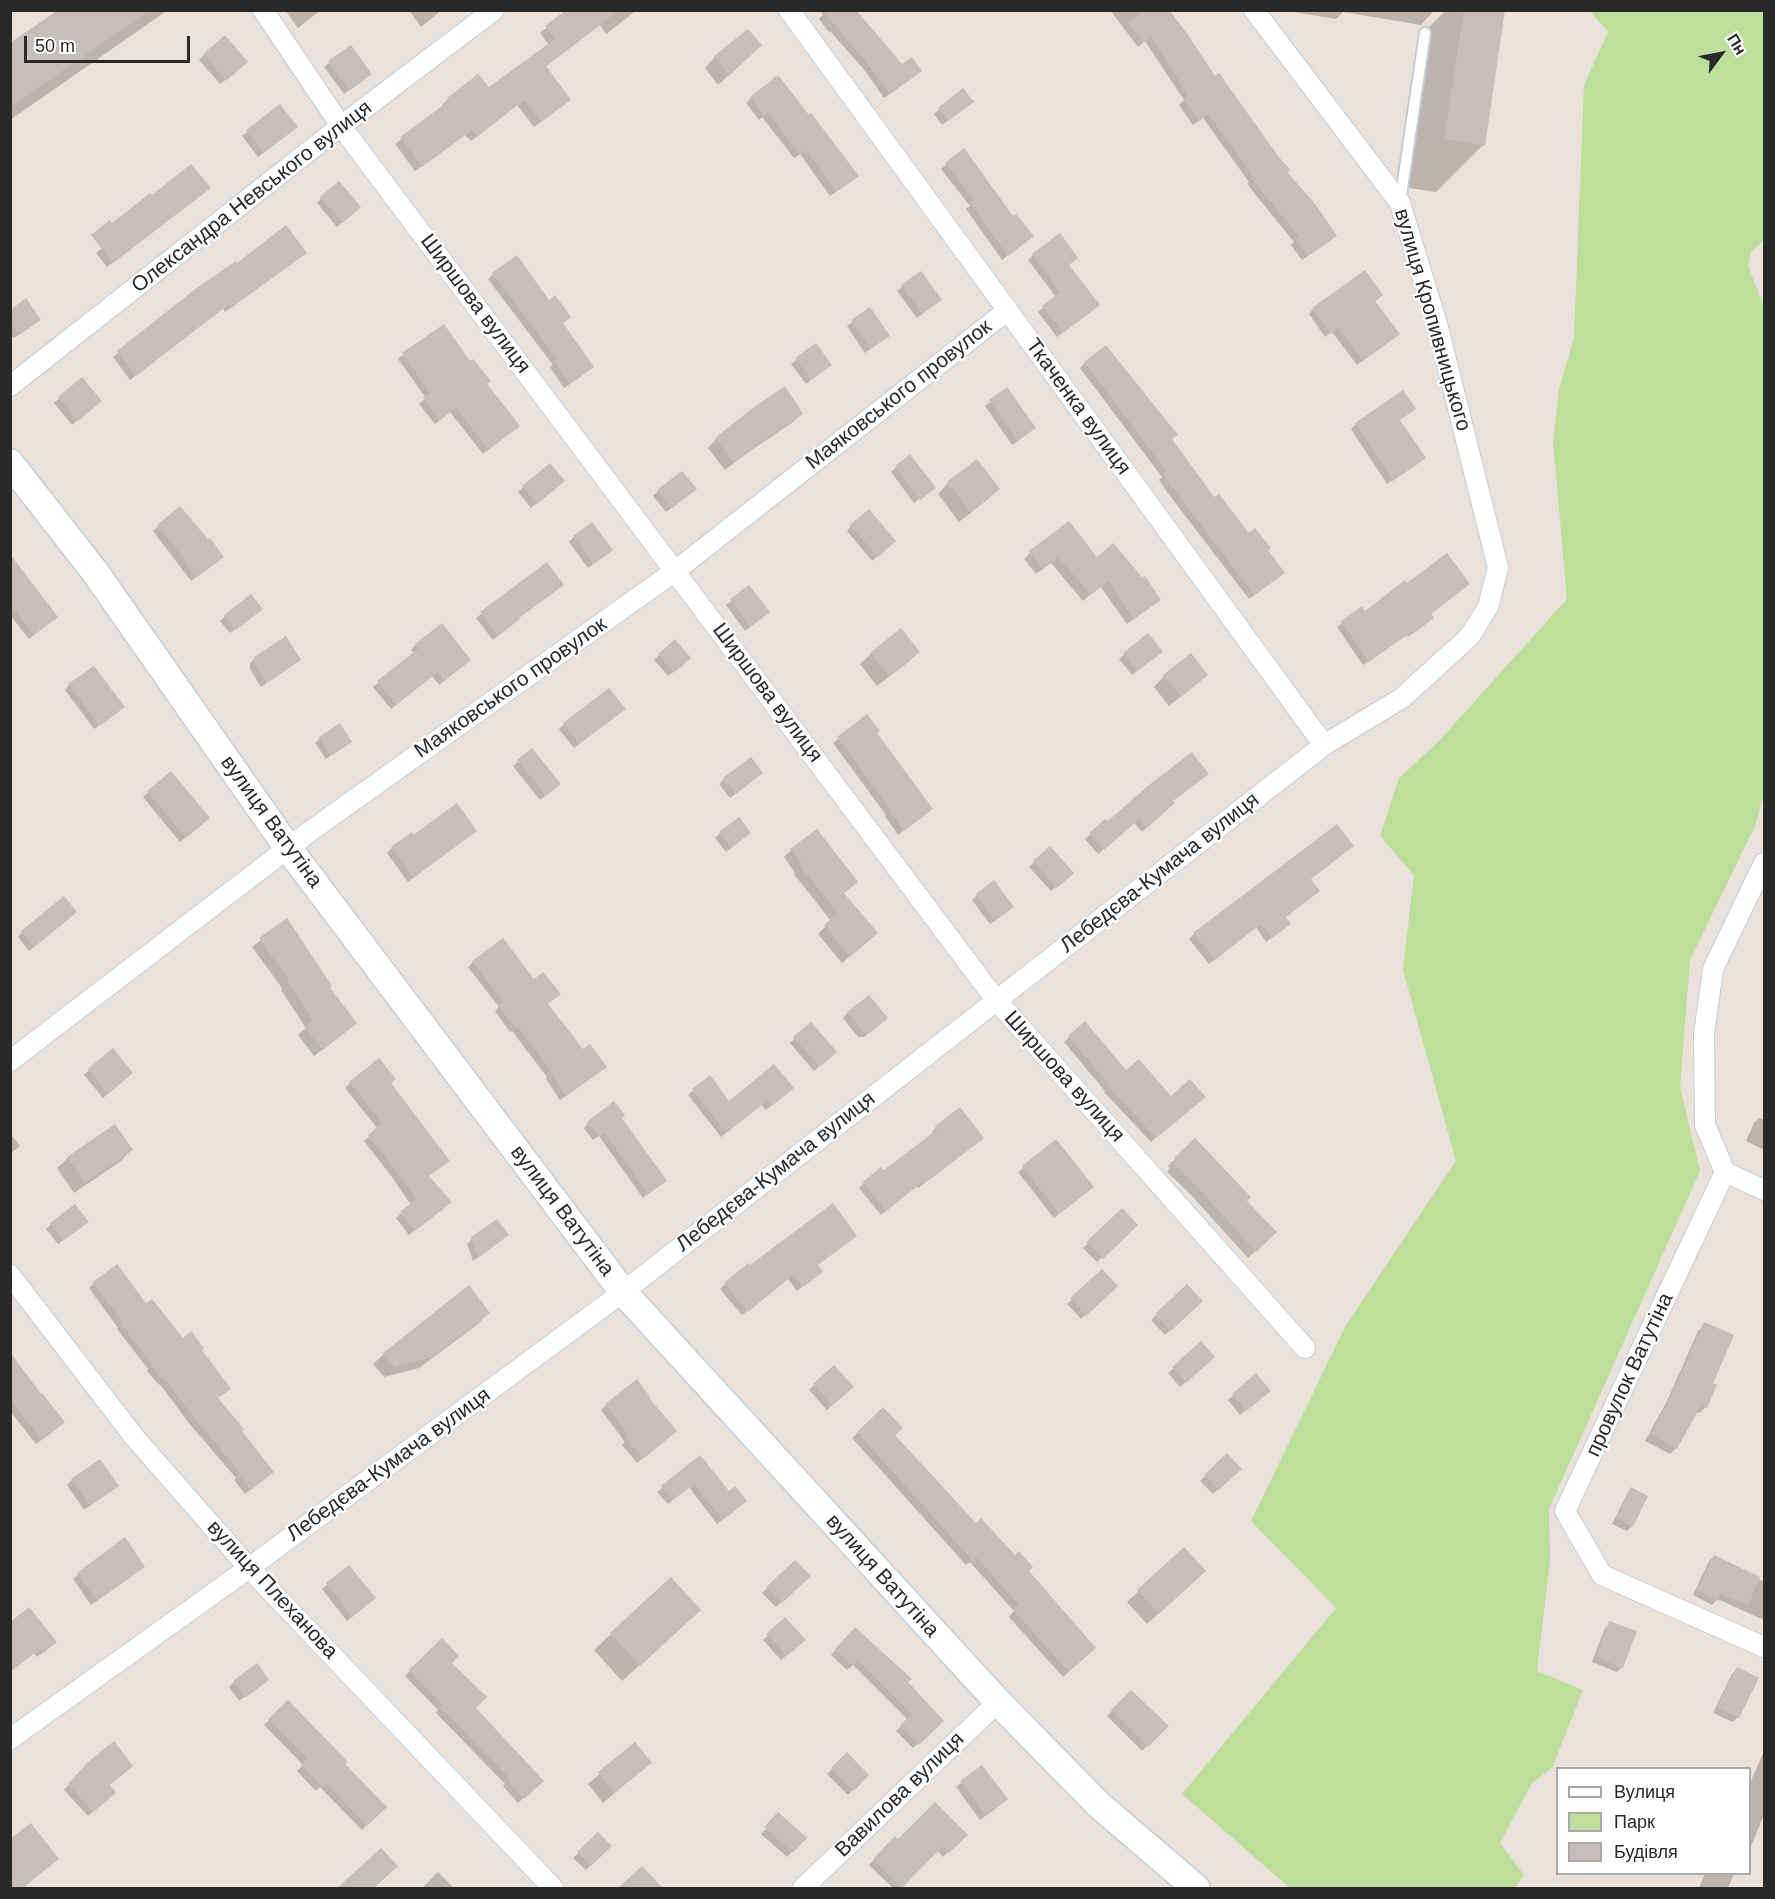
<!DOCTYPE html>
<html>
<head>
<meta charset="utf-8">
<style>
  body { margin:0 }
  #map { position:relative; width:1775px; height:1899px; overflow:hidden; background:#eae1db; font-family:Arial,sans-serif }
  canvas { display:block }
  .frame { position:absolute; inset:0; border:12px solid #292929; pointer-events:none }
  .legend { position:absolute; left:1556px; top:1767px; width:195px; height:108px; box-sizing:border-box; background:#fff; border:2px solid #a9a9a9; margin:0; padding:8px 10px; list-style:none; font-size:18px; color:#292929 }
  .legend li { display:flex; align-items:center; gap:12px; height:30px }
  .legend b { width:30px; border:2px solid #a9a9a9 }
  .north { position:absolute; left:1691px; top:24px; width:60px; height:60px; -webkit-text-stroke:4px #fff; paint-order:stroke; rotate:58deg; font-size:16px; font-weight:700; line-height:24px; text-align:center; color:#292929 }
  .north::after { content:''; display:block; margin:auto; width:21px; height:27px; background:#292929; clip-path:polygon(50% 0,100% 100%,50% 72%,0 100%) }
  .scale { position:absolute; left:24px; top:36px; width:166px; height:27px; box-sizing:border-box; border:3px solid #292929; border-top:0; padding-left:8px; font-size:18px; line-height:21px; white-space:nowrap; color:#292929; -webkit-text-stroke:4px #fff; paint-order:stroke }
</style>
</head>
<body>
<div id="map">
<canvas width="1775" height="1899"></canvas>
<div class="frame"></div>
<ul class="legend">
<li><b style="height:8px;background:#fff"></b>Вулиця</li>
<li><b style="height:16px;background:#bede9b"></b>Парк</li>
<li><b style="height:16px;background:#c6bebb"></b>Будівля</li>
</ul>
<div class="north">Пн</div>
<div class="scale">50 m</div>
</div>
<script>
const context = document.querySelector('canvas').getContext('2d');
context.lineJoin = 'round';
function fillPath(path, color) { context.fillStyle = color; context.fill(path, 'evenodd'); }
const shape = rows => new Path2D(rows.map(r => 'M' + r).join(''));
function strokePath(path, color, width, dash) { context.strokeStyle = color; context.lineWidth = width; context.lineCap = dash ? 'butt' : 'round'; context.setLineDash(dash || []); context.stroke(path); }
function label(font, color, halo, rows, align = 'center') {
  context.font = font + ' Arial,sans-serif'; context.lineWidth = 4.5; context.setLineDash([]); context.textBaseline = 'middle'; context.strokeStyle = halo; context.fillStyle = color; for (const [text, x, y, turn = 0] of rows) {
    context.save(); context.translate(x, y); context.rotate((+turn || 0) * Math.PI / 180); context.textAlign = isNaN(turn) ? turn : align; if (halo) context.strokeText(text, 0, 0); context.fillText(text, 0, 0); context.restore();
  }
}
fillPath(shape([
  [1590,11,1764,11,1764,240,1751,252,1748,266,1764,306,1764,795,1755,826,1690,960,1680,1087,1700,1171,1549,1509,1550,1561,1537,1671,1583,1690,1552,1768,1532,1783,1500,1843,1524,1875,1515,1888,1290,1888,1182,1794,1336,1608,1251,1521,1345,1327,1456,1161,1403,970,1414,875,1380,836,1399,778,1438,742,1567,599,1553,441,1559,390,1574,338,1584,85,1608,32]
]), '#bede9b');
fillPath(shape([
  [60,10,168,10,10,120,10,45],
  [285,10,321,10,298,28],
  [409,10,442,10,421,27],
  [568,10,637,10,606,34,600,25,545,67,563,105,534,127,517,105,471,141,465,135,415,171,395,144,444,107,442,105,448,99,489,90,549,45,540,33],
  [819,10,858,10,856,12,902,66,915,76,884,98,866,72,830,31,829,32,819,19,823,15],
  [1110,10,1167,10,1215,78,1335,236,1330,241,1302,260,1291,245,1294,242,1247,184,1249,182,1203,118,1193,125,1179,105,1184,100,1145,41,1138,47],
  [1282,10,1435,10,1421,25,1343,12,1336,19],
  [1446,10,1504,10,1483,145,1436,192,1397,186,1420,36],
  [350,47,365,79,344,94,324,67],
  [204,55,241,67,220,84,199,60],
  [749,56,718,85,705,68,715,57],
  [963,90,967,106,942,125,934,114],
  [751,98,852,181,830,196,800,154,794,158,762,117,759,120,746,103],
  [280,106,291,132,258,157,242,136],
  [964,150,1027,240,1002,260,966,209,970,206,941,169],
  [204,192,107,267,96,253,124,231],
  [321,198,354,212,337,227,317,203],
  [305,253,225,312,223,308,130,380,113,357,195,292],
  [1033,255,1067,265,1093,310,1057,337,1038,312,1056,297,1028,260],
  [920,273,935,304,917,318,897,291],
  [493,274,548,302,569,317,562,324,587,372,564,388,550,367,553,365,488,279],
  [1374,301,1393,338,1357,365,1332,332,1325,337,1309,314,1313,309],
  [870,309,883,340,865,353,847,326],
  [10,312,34,324,14,338,10,334],
  [815,345,830,365,806,384,791,364],
  [403,355,486,384,513,430,483,454,450,412,435,424,419,404,426,398,398,359],
  [1085,363,1171,440,1214,499,1248,535,1267,550,1283,573,1278,578,1249,599,1167,492,1159,480,1162,477,1080,368],
  [81,379,95,405,72,425,54,403],
  [1007,389,1029,433,1012,445,985,406],
  [801,414,793,422,750,451,725,470,708,448,716,439],
  [1398,421,1419,463,1387,484,1351,429,1356,424],
  [910,456,929,492,914,503,891,472],
  [550,465,558,485,531,508,518,492],
  [948,483,998,489,987,500,959,522,938,494],
  [658,491,690,494,666,512,653,496],
  [179,508,217,562,191,581,153,531],
  [851,526,889,546,872,561,847,531],
  [574,537,606,555,588,568,569,542],
  [1030,553,1096,559,1159,600,1127,624,1100,586,1083,601,1051,563,1036,574,1024,559],
  [547,564,518,619,493,640,476,618],
  [10,571,56,617,29,639,10,615],
  [1468,584,1429,614,1427,622,1408,637,1407,635,1363,665,1337,627,1362,608,1365,613,1407,586],
  [749,587,763,617,745,631,726,605],
  [256,614,230,633,220,621,225,616],
  [1148,635,1156,656,1132,675,1119,659],
  [416,645,464,665,439,685,432,676,391,709,373,687,414,653,411,650],
  [918,652,907,663,877,686,860,664,871,654],
  [659,655,684,663,668,676,654,660],
  [255,658,300,660,261,687,250,669,250,663],
  [1164,676,1195,685,1169,706,1154,687],
  [69,685,118,712,94,729,65,690],
  [624,709,574,748,559,729,564,724],
  [866,716,876,733,931,809,898,835,885,816,886,815,833,743],
  [320,738,351,741,326,759,315,743],
  [532,750,554,788,540,800,513,766],
  [171,773,203,823,180,842,143,797],
  [756,778,730,798,719,784,724,779],
  [1172,801,1168,808,1142,832,1134,823,1098,854,1085,839,1105,821,1107,824],
  [720,833,749,833,726,852,715,838],
  [470,835,408,882,387,853,392,848,413,837],
  [791,850,856,882,843,894,868,941,842,963,818,934,831,921,794,874,795,873,784,857],
  [1034,862,1067,878,1051,891,1029,867],
  [1309,879,1284,917,1284,929,1266,942,1256,927,1209,964,1189,939,1194,934],
  [977,895,1007,912,990,924,972,900],
  [71,917,29,951,18,937,22,932],
  [286,921,328,988,348,1030,314,1056,298,1035,306,1028,281,990,282,988,252,947],
  [473,962,547,1004,600,1072,560,1100,546,1079,547,1077,512,1031,510,1032,495,1011,499,1007,468,967],
  [848,1013,881,1023,864,1037,858,1037,843,1018],
  [811,1024,835,1052,814,1071,790,1043],
  [1084,1024,1125,1072,1171,1098,1199,1102,1151,1142,1104,1092,1105,1091,1064,1042],
  [89,1070,126,1078,103,1098,84,1075],
  [709,1078,729,1103,787,1093,766,1110,761,1104,721,1137,688,1095],
  [350,1083,390,1083,428,1176,445,1207,409,1235,396,1218,411,1205,392,1177,364,1141,378,1129,345,1088],
  [1759,1118,1764,1120,1764,1150,1746,1141,1754,1123],
  [620,1119,665,1181,643,1198,599,1136,593,1140,584,1128,588,1123],
  [936,1127,977,1143,918,1188,917,1186,881,1215,859,1188,864,1183,884,1172,933,1134,932,1132],
  [10,1133,20,1146,10,1154],
  [1195,1141,1245,1201,1275,1232,1248,1258,1191,1195,1167,1172,1170,1168,1168,1166],
  [1056,1142,1087,1192,1054,1218,1018,1172],
  [131,1150,121,1161,74,1193,57,1168,68,1158],
  [1122,1210,1136,1225,1097,1262,1083,1248],
  [51,1224,82,1227,58,1244,46,1229],
  [472,1239,502,1239,473,1261,467,1244],
  [817,1265,816,1276,797,1291,788,1279,742,1315,720,1289,725,1284],
  [1102,1271,1116,1286,1081,1319,1067,1304],
  [94,1283,146,1305,182,1340,200,1350,217,1399,240,1431,267,1477,245,1494,234,1480,236,1478,188,1422,160,1384,159,1385,147,1371,148,1369,117,1329,118,1328,89,1288],
  [1187,1286,1201,1301,1165,1335,1151,1320],
  [469,1287,488,1313,478,1324,419,1368,384,1377,373,1364,384,1354],
  [1705,1324,1711,1384,1706,1407,1699,1413,1696,1412,1676,1448,1670,1454,1645,1441,1667,1401,1698,1331],
  [1201,1343,1213,1357,1180,1387,1168,1373],
  [10,1367,59,1427,36,1444,10,1411],
  [834,1367,847,1392,827,1410,809,1390],
  [1256,1376,1264,1395,1240,1415,1228,1400],
  [647,1398,670,1436,637,1463,622,1445,625,1442,601,1410,606,1405],
  [883,1409,893,1436,976,1525,1027,1571,1088,1654,1063,1677,1009,1617,1014,1611,970,1562,966,1565,852,1438],
  [1227,1455,1240,1469,1213,1494,1200,1481],
  [700,1457,740,1506,717,1524,689,1487,668,1504,657,1492],
  [72,1480,117,1486,84,1510,67,1485],
  [1631,1489,1632,1526,1627,1531,1612,1524,1627,1494],
  [124,1539,143,1567,91,1605,73,1579],
  [1184,1550,1193,1582,1147,1624,1127,1602],
  [1714,1556,1764,1582,1764,1620,1717,1599,1712,1605,1693,1595,1709,1561],
  [795,1562,808,1576,776,1607,762,1593],
  [348,1567,369,1603,347,1621,322,1589],
  [785,1619,804,1640,781,1660,763,1640],
  [10,1623,50,1647,37,1657],
  [1610,1623,1622,1667,1617,1672,1592,1662,1605,1628],
  [682,1627,622,1681,594,1650,611,1634],
  [855,1629,942,1721,913,1748,896,1731,908,1720,853,1665,847,1670,831,1655],
  [442,1640,450,1663,474,1708,537,1786,518,1803,503,1786,505,1784,436,1713,438,1710,405,1676],
  [1737,1669,1738,1717,1733,1722,1713,1713,1732,1674],
  [267,1680,239,1701,229,1687,234,1682],
  [1131,1692,1167,1726,1142,1751,1107,1716],
  [288,1702,343,1764,385,1806,362,1830,320,1787,316,1791,297,1771,303,1765,264,1725],
  [635,1744,650,1763,603,1803,588,1784],
  [1764,1751,1764,1814,1750,1849,1750,1783],
  [847,1754,867,1775,848,1795,827,1774],
  [89,1763,108,1785,109,1798,88,1816,64,1790],
  [982,1767,1001,1804,980,1820,956,1787],
  [780,1816,805,1838,787,1857,761,1834],
  [598,1834,610,1846,586,1870,573,1858],
  [965,1835,943,1857,937,1850,899,1888,893,1888,869,1865,895,1838,898,1841],
  [10,1841,57,1859,23,1888,10,1888],
  [438,1872,454,1888,422,1888],
  [1705,1874,1737,1874,1734,1874,1728,1888,1699,1888]
]), '#0003');
fillPath(shape([
  [58,10,150,10,10,107,10,43],
  [566,10,619,10,546,66,571,100,541,122,524,100,477,137,472,130,422,167,400,137,449,101,447,98,478,74,489,87,555,39,545,26],
  [822,10,856,10,902,64,912,57,922,71,890,94,870,67],
  [1144,10,1169,10,1186,32,1215,76,1219,73,1278,156,1290,170,1287,172,1316,205,1337,236,1308,256,1295,239,1299,237,1251,178,1253,176,1208,114,1199,121,1183,99,1188,95,1151,37,1144,43,1128,23],
  [1464,10,1505,10,1485,146,1444,139],
  [748,29,762,45,729,76,714,56],
  [225,35,248,62,226,81,203,54],
  [351,45,372,74,349,91,328,61],
  [778,75,809,115,811,113,859,176,836,192,806,150,800,155,768,113,764,116,750,97],
  [963,88,974,102,948,121,938,108],
  [280,104,298,127,263,153,246,130],
  [964,148,1013,216,1016,214,1034,236,1008,256,970,203,974,200,945,163],
  [191,164,211,188,113,263,91,235,110,220,112,223,150,193,152,195],
  [339,181,361,207,343,223,320,197],
  [286,225,307,253,231,308,228,305,136,376,117,351,194,290,236,261,237,263],
  [1060,233,1078,258,1069,265,1100,305,1063,333,1042,306,1060,292,1032,254],
  [517,255,549,300,555,295,571,317,563,323,594,367,570,384,554,361,557,359,492,273],
  [1365,270,1383,295,1375,301,1400,334,1363,361,1338,328,1331,333,1312,308],
  [921,271,942,300,922,314,901,285],
  [26,298,41,320,19,335,10,322,10,310],
  [870,307,890,336,870,349,851,320],
  [444,324,470,361,473,359,491,381,487,384,520,426,488,450,456,408,440,420,423,398,430,393,402,353],
  [816,343,832,365,811,380,795,358],
  [1106,345,1178,435,1172,439,1214,497,1219,494,1249,533,1255,528,1271,548,1268,550,1285,573,1254,595,1172,487,1163,474,1166,471,1084,362],
  [82,377,102,401,78,421,58,397],
  [785,386,803,414,760,442,734,463,715,438,754,407],
  [1007,387,1036,428,1017,441,989,400],
  [1403,390,1416,409,1400,420,1426,458,1393,481,1355,423],
  [910,454,936,488,920,500,895,466],
  [977,459,1000,489,971,512,947,482],
  [550,463,565,481,537,504,522,486],
  [682,471,697,489,672,508,657,490],
  [180,506,208,539,210,538,224,557,196,578,173,544,157,525],
  [869,509,896,541,878,557,850,525],
  [1069,521,1097,557,1113,543,1142,577,1145,576,1161,600,1134,619,1108,581,1091,595,1058,557,1043,569,1029,551],
  [592,522,613,550,594,564,573,536],
  [1447,553,1470,584,1431,614,1434,618,1414,633,1412,631,1369,662,1341,621,1362,606,1365,611,1405,580,1407,583],
  [10,554,58,617,34,635,10,604],
  [547,562,564,585,519,618,520,619,498,636,480,612],
  [749,585,770,612,750,627,730,599],
  [251,594,263,609,236,630,224,615],
  [442,623,471,660,444,681,438,672,396,705,377,681,419,648,415,644],
  [901,628,920,652,889,676,870,653],
  [1148,633,1163,652,1137,671,1123,653],
  [286,636,301,660,267,683,254,664,254,657],
  [675,639,691,658,674,673,658,654],
  [1191,653,1208,675,1181,697,1163,675],
  [94,666,125,707,100,726,68,684],
  [609,688,626,709,579,744,563,723],
  [867,714,880,731,877,733,933,809,904,831,889,810,890,809,837,737],
  [340,723,352,742,331,756,319,737],
  [532,748,561,784,546,796,517,760],
  [1192,752,1209,774,1173,801,1175,803,1147,828,1139,819,1104,850,1089,833,1105,819,1108,821,1149,785],
  [751,757,763,773,736,794,723,778],
  [171,771,210,818,186,838,147,791],
  [457,803,477,831,413,878,391,847,412,832,413,835],
  [739,817,751,833,731,848,719,832],
  [1337,824,1354,846,1311,879,1320,891,1286,917,1291,924,1272,938,1261,924,1215,960,1193,933],
  [817,829,858,882,844,893,878,933,850,957,824,925,838,913,800,866,802,864,790,849],
  [1050,846,1074,873,1057,888,1033,861],
  [994,880,1014,907,995,921,976,894],
  [64,896,77,912,34,947,21,931],
  [287,918,332,986,330,988,357,1023,323,1050,304,1027,313,1020,287,981,289,980,259,938],
  [503,938,534,979,543,972,561,994,548,1004,583,1049,590,1044,607,1067,566,1096,550,1072,551,1071,518,1027,515,1028,498,1005,503,1002,472,961],
  [869,995,888,1018,870,1033,863,1033,847,1012],
  [1085,1021,1126,1070,1139,1059,1171,1096,1190,1079,1206,1097,1156,1138,1107,1086,1109,1085,1068,1036],
  [811,1022,837,1052,820,1067,793,1037],
  [113,1048,133,1073,108,1094,88,1069],
  [379,1058,396,1079,391,1083,450,1161,429,1176,452,1202,415,1231,400,1212,416,1199,397,1172,368,1135,382,1123,349,1082],
  [774,1064,794,1088,772,1106,767,1101,726,1133,692,1089,710,1075,729,1101],
  [614,1101,625,1115,622,1118,667,1181,648,1194,604,1132,599,1136,587,1122],
  [960,1107,984,1138,924,1184,922,1182,886,1211,863,1182,881,1167,884,1170,938,1129,935,1126],
  [115,1124,133,1150,85,1183,67,1157],
  [1195,1138,1251,1197,1247,1201,1277,1232,1256,1252,1198,1188,1173,1164,1176,1160,1174,1158],
  [1056,1139,1094,1187,1059,1214,1022,1166],
  [833,1203,857,1236,818,1265,823,1272,803,1287,793,1275,748,1312,724,1283,748,1263,750,1265],
  [75,1204,89,1222,63,1240,50,1223],
  [1122,1208,1138,1225,1103,1259,1086,1242],
  [497,1219,509,1235,478,1258,471,1237],
  [117,1264,146,1303,152,1299,183,1338,191,1331,204,1348,202,1350,231,1389,218,1398,244,1429,242,1431,274,1472,251,1490,238,1474,240,1473,193,1417,166,1380,164,1381,151,1365,152,1364,120,1323,122,1322,93,1282],
  [1102,1269,1118,1286,1086,1316,1070,1298],
  [1187,1284,1203,1301,1171,1331,1155,1314],
  [469,1285,490,1313,432,1357,395,1367,383,1353],
  [1704,1322,1734,1335,1713,1383,1717,1385,1707,1408,1701,1405,1677,1449,1651,1434,1673,1392],
  [1201,1341,1215,1357,1186,1383,1172,1367],
  [10,1352,41,1394,42,1393,65,1422,42,1440,10,1400],
  [834,1365,854,1387,832,1406,813,1384],
  [1256,1373,1271,1391,1246,1411,1232,1394],
  [637,1379,650,1397,649,1398,677,1431,643,1459,626,1439,629,1436,605,1404],
  [883,1407,903,1428,895,1435,976,1523,981,1518,1015,1555,1019,1551,1033,1567,1029,1571,1096,1648,1069,1672,1013,1610,1019,1605,976,1557,973,1561,857,1432],
  [1227,1453,1242,1469,1219,1490,1204,1475],
  [700,1455,729,1491,735,1486,747,1501,723,1520,694,1484,673,1500,661,1486],
  [100,1459,119,1486,90,1506,71,1479],
  [1631,1487,1648,1496,1633,1527,1616,1518],
  [125,1537,145,1567,97,1601,77,1573],
  [1184,1547,1206,1571,1159,1614,1137,1590],
  [1714,1555,1760,1577,1748,1605,1721,1594,1718,1601,1697,1590],
  [795,1560,811,1576,782,1603,766,1587],
  [349,1565,376,1598,352,1617,326,1583],
  [671,1577,701,1610,640,1666,610,1633],
  [29,1607,57,1642,43,1653,40,1649,10,1672,10,1622],
  [785,1617,806,1640,787,1656,766,1634],
  [1609,1621,1637,1631,1623,1668,1596,1657],
  [855,1627,912,1679,908,1682,944,1721,919,1745,900,1725,912,1714,858,1661,853,1666,835,1649],
  [442,1638,459,1656,452,1663,487,1697,476,1708,544,1781,524,1799,507,1780,509,1778,439,1707,442,1705,409,1670],
  [257,1663,269,1680,245,1698,233,1681],
  [1737,1667,1759,1678,1739,1718,1717,1707],
  [1131,1690,1169,1726,1148,1747,1111,1710],
  [288,1700,348,1762,345,1764,387,1807,367,1826,326,1783,322,1787,301,1765,307,1759,268,1719],
  [114,1741,133,1766,110,1785,116,1793,93,1812,68,1784,88,1762],
  [635,1742,652,1763,614,1793,598,1772],
  [847,1752,869,1775,854,1791,831,1768],
  [982,1765,1008,1799,986,1816,960,1781],
  [935,1802,968,1835,949,1853,943,1846,902,1888,873,1859,895,1836,898,1839],
  [778,1812,807,1838,793,1853,764,1827],
  [31,1823,59,1859,22,1888,10,1888,10,1839],
  [598,1832,612,1846,591,1866,577,1852],
  [381,1848,398,1866,374,1888,337,1888],
  [642,1866,663,1888,618,1888]
]), '#c6bebb');
const lane = shape([
  [1400,202,1425,33]
]);
const street = shape([
  [263,10,341,126,996,1000,1305,1348],
  [789,10,1324,745],
  [10,386,341,126,494,10],
  [10,1061,309,832,675,571,1008,310],
  [1725,1172,1565,1511,1602,1575,1764,1647],
  [1725,1172,1705,1125,1704,1034,1713,969,1764,863],
  [1725,1172,1764,1190],
  [10,1275,135,1438,249,1568,553,1888],
  [10,1739,249,1568,623,1292,1324,745,1402,698,1470,636,1488,607,1498,567,1437,324,1400,203,1254,10],
  [803,1888,998,1702]
]);
const secondary = shape([
  [10,463,95,572,288,848,623,1292,998,1702,1099,1805,1196,1888]
]);
strokePath(lane, '#c7cdd6', 14);
strokePath(street, '#c7cdd6', 22);
strokePath(secondary, '#c7cdd6', 30);
strokePath(lane, '#fff', 10);
strokePath(street, '#fff', 20);
strokePath(secondary, '#fff', 27);
label('21px', '#292929', '#fff', [
  ["Олександра Невського вулиця",252,197,-38],
  ["Ширшова вулиця",475,304,53],
  ["вулиця Кропивницького",1432,320,74],
  ["Маяковського провулок",899,395,-38],
  ["Ткаченка вулиця",1078,407,54],
  ["Маяковського провулок",511,688,-35],
  ["Ширшова вулиця",767,693,53],
  ["вулиця Ватутіна",271,822,54],
  ["Лебедєва-Кумача вулиця",1160,873,-38],
  ["Ширшова вулиця",1064,1077,48],
  ["Лебедєва-Кумача вулиця",776,1172,-38],
  ["вулиця Ватутіна",562,1211,53],
  ["провулок Ватутіна",1630,1375,-65],
  ["Лебедєва-Кумача вулиця",389,1465,-36],
  ["вулиця Ватутіна",882,1576,48],
  ["вулиця Плеханова",272,1590,47],
  ["Вавилова вулиця",900,1795,-44]
]);
</script>
</body>
</html>
